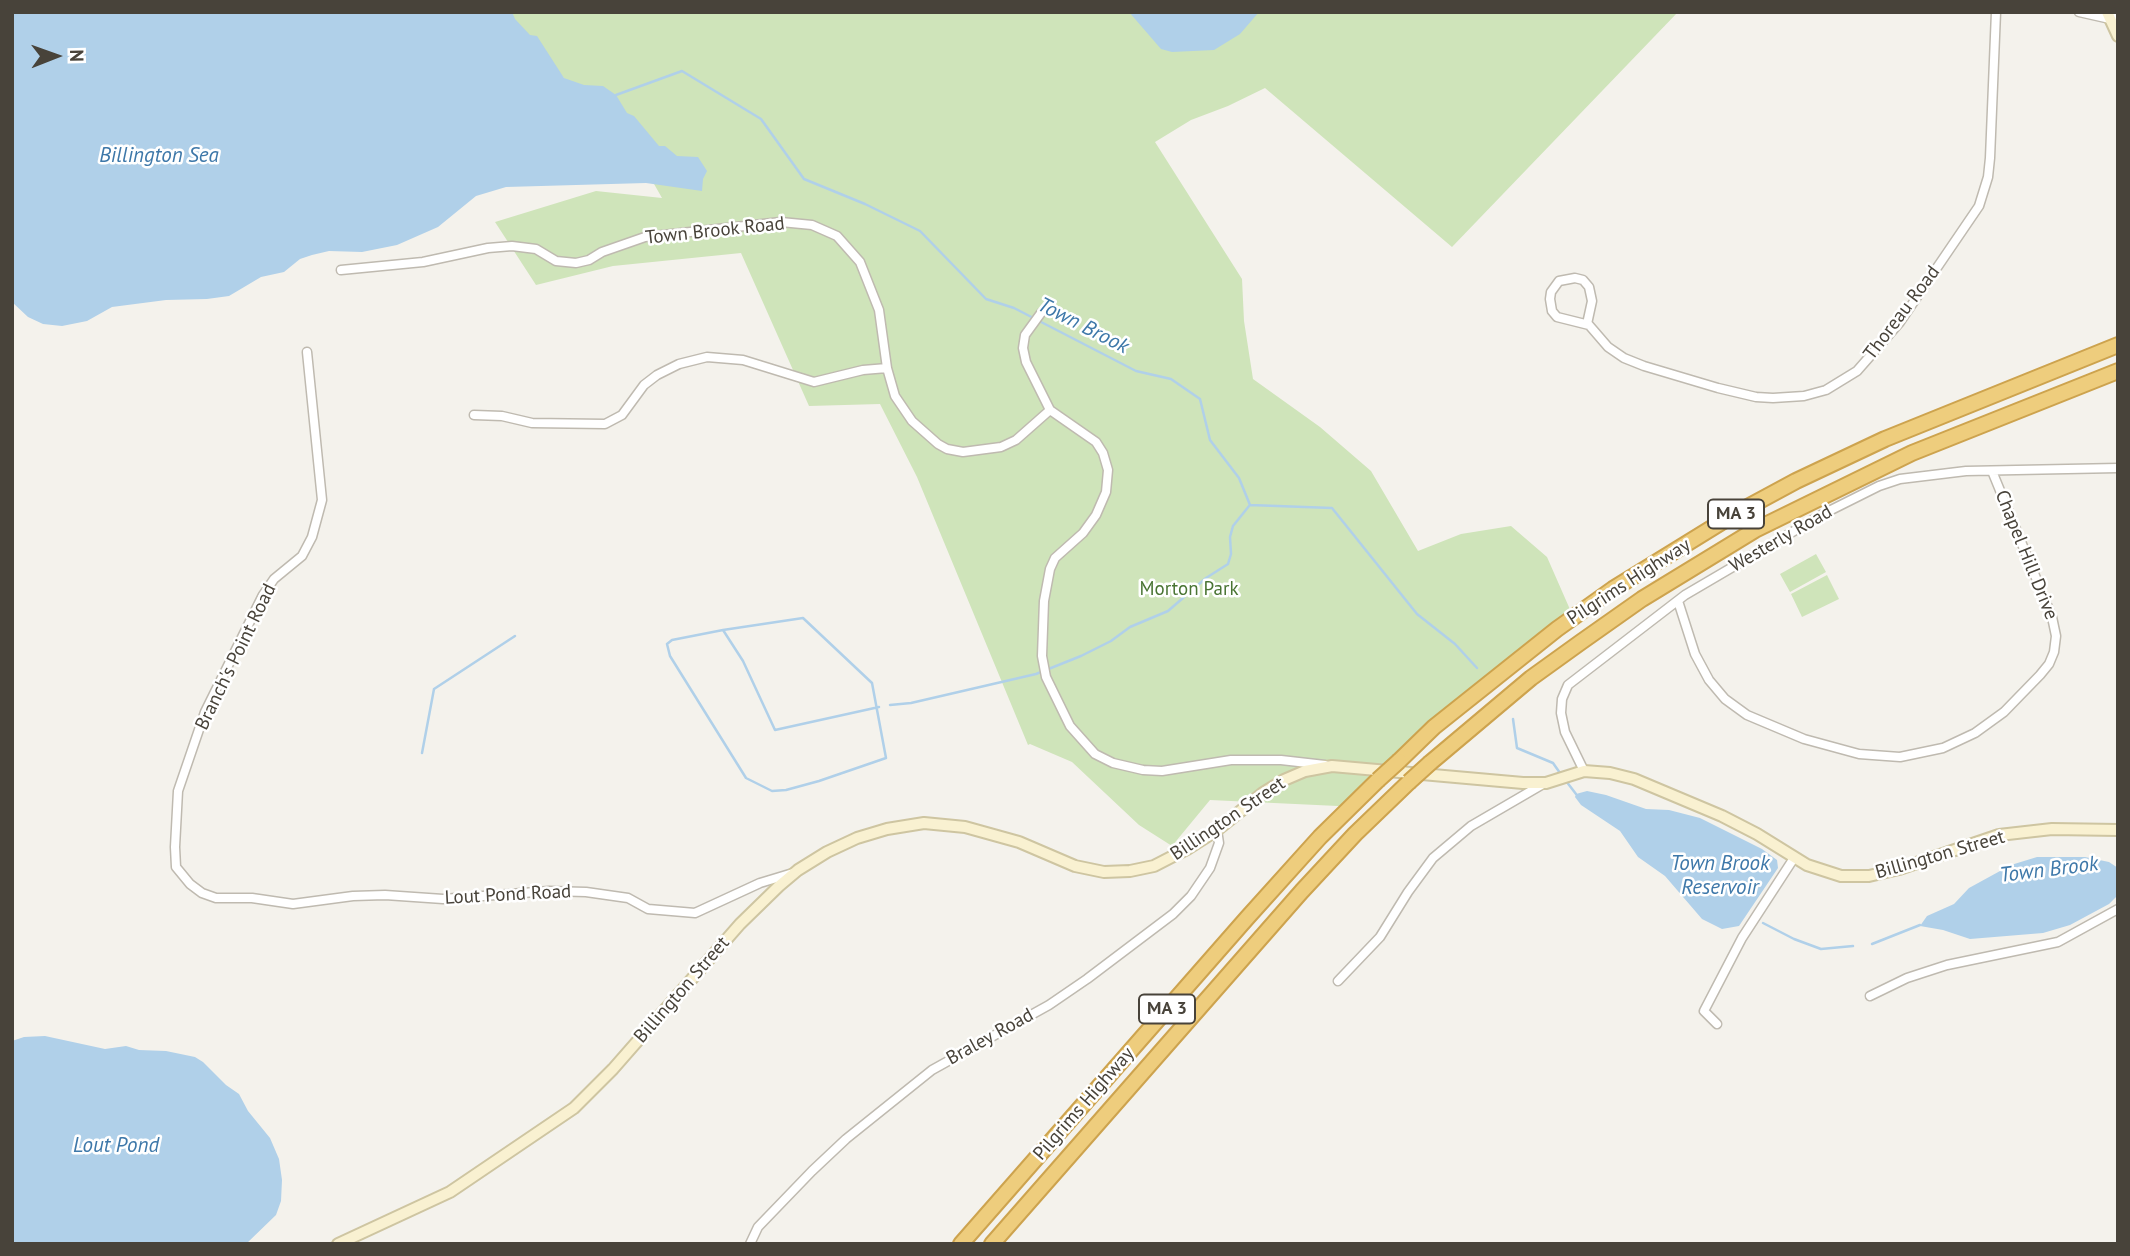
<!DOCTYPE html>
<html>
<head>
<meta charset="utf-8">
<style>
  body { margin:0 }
  #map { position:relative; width:2130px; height:1256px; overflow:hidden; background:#f4f2ec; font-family:"PT Sans",sans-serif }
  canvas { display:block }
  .frame { position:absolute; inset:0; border:14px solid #48433a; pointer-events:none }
  .north { position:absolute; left:21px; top:21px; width:70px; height:70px; -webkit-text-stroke:5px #fff; paint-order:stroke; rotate:89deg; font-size:19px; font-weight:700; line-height:28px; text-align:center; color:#48433a }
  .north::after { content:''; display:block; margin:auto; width:24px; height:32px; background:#48433a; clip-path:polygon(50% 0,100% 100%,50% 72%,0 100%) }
</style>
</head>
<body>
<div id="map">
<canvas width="2130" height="1256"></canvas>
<div class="frame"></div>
<div class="north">N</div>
</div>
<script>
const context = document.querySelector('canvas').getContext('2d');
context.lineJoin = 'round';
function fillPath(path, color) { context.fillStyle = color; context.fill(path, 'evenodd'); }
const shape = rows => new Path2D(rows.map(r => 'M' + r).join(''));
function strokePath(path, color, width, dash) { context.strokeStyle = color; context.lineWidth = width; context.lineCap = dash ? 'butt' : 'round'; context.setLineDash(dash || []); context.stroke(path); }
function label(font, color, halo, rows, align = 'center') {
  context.font = font + ' "PT Sans",sans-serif'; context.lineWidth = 5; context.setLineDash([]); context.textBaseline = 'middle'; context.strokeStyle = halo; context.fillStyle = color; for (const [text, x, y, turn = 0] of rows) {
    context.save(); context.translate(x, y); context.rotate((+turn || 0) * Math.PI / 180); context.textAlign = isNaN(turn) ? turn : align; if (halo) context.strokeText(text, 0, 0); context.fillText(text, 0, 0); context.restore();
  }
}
fillPath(shape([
  [507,12,1678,12,1452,247,1265,88,1228,106,1191,120,1155,142,1242,279,1244,321,1253,379,1320,427,1371,471,1418,551,1461,534,1511,526,1547,557,1572,614,1505,665,1359,807,1210,800,1172,846,1139,825,1072,762,1030,744,1028,745,917,477,880,404,809,406,741,253,613,266,536,285,495,222,596,191,662,198,637,154,599,119],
  [1816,554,1826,572,1790,592,1780,574],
  [1827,575,1839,599,1802,617,1791,594]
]), '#cfe4ba');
fillPath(shape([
  [12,12,512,12,515,19,530,35,537,36,564,78,584,85,603,86,616,95,627,113,634,116,659,146,665,146,677,156,698,157,707,171,703,179,702,191,646,183,506,187,476,196,438,227,397,245,362,252,329,251,312,255,300,259,284,272,261,277,229,296,207,299,166,300,112,307,87,321,62,326,43,324,28,317,12,302],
  [1129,12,1259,12,1240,34,1214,50,1172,52,1161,49],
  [1587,791,1606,795,1646,809,1669,810,1700,818,1762,849,1777,860,1778,868,1739,926,1722,929,1702,919,1665,876,1638,857,1620,831,1581,805,1575,797,1576,794],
  [2037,857,2085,857,2109,862,2118,868,2118,895,2109,904,2070,925,2043,933,1970,939,1943,930,1920,926,1927,916,1954,904,1969,888,2011,865],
  [45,1036,105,1049,126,1046,139,1050,166,1051,195,1057,203,1062,226,1085,239,1094,248,1111,270,1138,279,1159,282,1180,281,1201,276,1215,246,1244,12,1244,12,1041,24,1037]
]), '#b0d0e9');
strokePath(shape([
  [616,95,682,71,761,119,804,179,865,204,920,231,986,299,1014,308,1136,371,1171,379,1200,399,1210,440,1239,478,1250,505,1332,508,1417,614,1455,644,1477,668],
  [803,618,872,683,886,758,819,781,786,790,772,791,746,778,670,656,667,644,672,640,723,630,803,618],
  [723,630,743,661,775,730,879,707],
  [890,705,911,703,1036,674,1081,656,1111,641,1130,627,1168,611,1206,578,1228,564,1231,554,1230,537,1233,526,1249,506],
  [1513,719,1517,748,1553,763,1560,773],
  [422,753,434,689,515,636],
  [1566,781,1576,794],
  [1763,923,1794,939,1821,949,1853,946],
  [1872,944,1920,925]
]), '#b0d0e9', 2.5);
const street = shape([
  [2079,12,2110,19,2118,15],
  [341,270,423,262,488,248,512,246,536,249,556,261,576,263,589,260,602,252,645,237,781,222,812,225,837,236,860,262,879,310,887,368,895,396,912,421,938,444,947,449,963,452,1001,447,1016,440,1050,410],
  [1041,313,1025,335,1023,348,1026,362,1050,410,1096,442,1103,453,1108,470,1106,492,1096,515,1083,533,1055,558,1050,569,1044,601,1042,656,1046,677,1070,726,1095,754,1113,763,1143,770,1162,771,1231,760,1281,760,1325,765],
  [1587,324,1592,301,1589,287,1583,280,1575,278,1559,281,1551,292,1550,299,1552,311,1557,317,1589,325,1608,347,1624,358,1644,366,1718,388,1756,397,1773,398,1804,396,1826,390,1857,371,1900,322,1979,206,1988,177,1990,158,1996,12],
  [307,352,322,500,312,537,302,556,274,579,263,595,205,712,178,791,175,847,176,867,190,884,202,893,216,898,252,898,293,904,353,896,385,895,443,899,549,891,586,892,628,898,648,909,695,913,760,883,793,873],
  [474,415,502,416,532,423,605,424,622,415,644,385,657,375,679,364,707,357,743,360,814,382,863,370,887,368],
  [1678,601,1695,654,1709,680,1725,699,1747,715,1804,739,1859,754,1900,757,1943,748,1975,733,2004,712,2040,675,2049,664,2054,652,2056,636,2052,617,1992,471],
  [1584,771,1565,732,1561,713,1562,699,1568,685,1685,595,1823,514,1879,486,1900,479,1966,471,2118,468],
  [1338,981,1380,937,1408,892,1433,858,1471,826,1543,784],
  [1870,996,1907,978,1947,965,2058,942,2118,909],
  [1717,1024,1704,1011,1742,938,1794,858],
  [750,1244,758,1227,812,1171,846,1139,932,1070,1049,1005,1087,979,1173,914,1191,896,1210,868,1219,843,1217,830]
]);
const secondary = shape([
  [2107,12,2118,36],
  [338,1244,450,1192,574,1108,613,1069,740,924,779,886,798,870,827,852,857,838,887,829,924,823,965,827,1019,842,1075,866,1104,872,1130,871,1154,866,1187,849,1217,830,1263,793,1284,780,1305,771,1332,766,1523,783,1546,783,1584,771,1610,773,1634,779,1722,816,1757,834,1807,865,1841,876,1869,876,1899,869,1999,835,2052,829,2118,830]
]);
const highway = shape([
  [1399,761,1434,727,1557,629,1613,589,1733,515,1796,481,1885,439,2118,345],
  [1430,763,1531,678,1581,642,1642,599,1755,530,1912,453,2118,371],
  [961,1244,1247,918,1320,837,1378,780],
  [992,1244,1302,891,1355,834,1409,782]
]);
strokePath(street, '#bfbab0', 11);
strokePath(secondary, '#cec5a1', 14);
strokePath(highway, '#cda34e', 18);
strokePath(street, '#fff', 8);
strokePath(secondary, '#f9f1d1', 10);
strokePath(highway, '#eecd7d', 14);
const highwayBridge = shape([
  [1378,780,1399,761],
  [1409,782,1430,763]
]);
strokePath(highwayBridge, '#cda34e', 18, []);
strokePath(highwayBridge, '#eecd7d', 14);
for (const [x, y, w] of [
  [1736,514,56],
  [1167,1009,56]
]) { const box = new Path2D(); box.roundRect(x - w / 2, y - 14.5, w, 29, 5); context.fillStyle = '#fff'; context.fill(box); strokePath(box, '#48433a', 2); }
label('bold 18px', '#48433a', null, [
  ["MA 3",1736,514],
  ["MA 3",1167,1009]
]);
label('19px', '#48433a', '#fff', [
  ["Town Brook Road",715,231,-6],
  ["Thoreau Road",1902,313,-53],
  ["Westerly Road",1781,539,-30],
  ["Chapel Hill Drive",2026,555,68],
  ["Pilgrims Highway",1629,582,-33],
  ["Branch's Point Road",236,657,-64],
  ["Billington Street",1228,819,-34],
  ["Billington Street",1940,855,-16],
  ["Lout Pond Road",508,895,-3],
  ["Billington Street",682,990,-49],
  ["Braley Road",990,1037,-29],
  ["Pilgrims Highway",1084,1104,-49]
]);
label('19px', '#497433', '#fff', [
  ["Morton Park",1189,590]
]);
label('italic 21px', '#3e78a9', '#fff', [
  ["Billington Sea",159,156],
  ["Town Brook",1083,326,27],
  ["Town Brook",1720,864],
  ["Reservoir",1720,888],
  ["Town Brook",2049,870,-7],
  ["Lout Pond",116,1146]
]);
</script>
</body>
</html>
